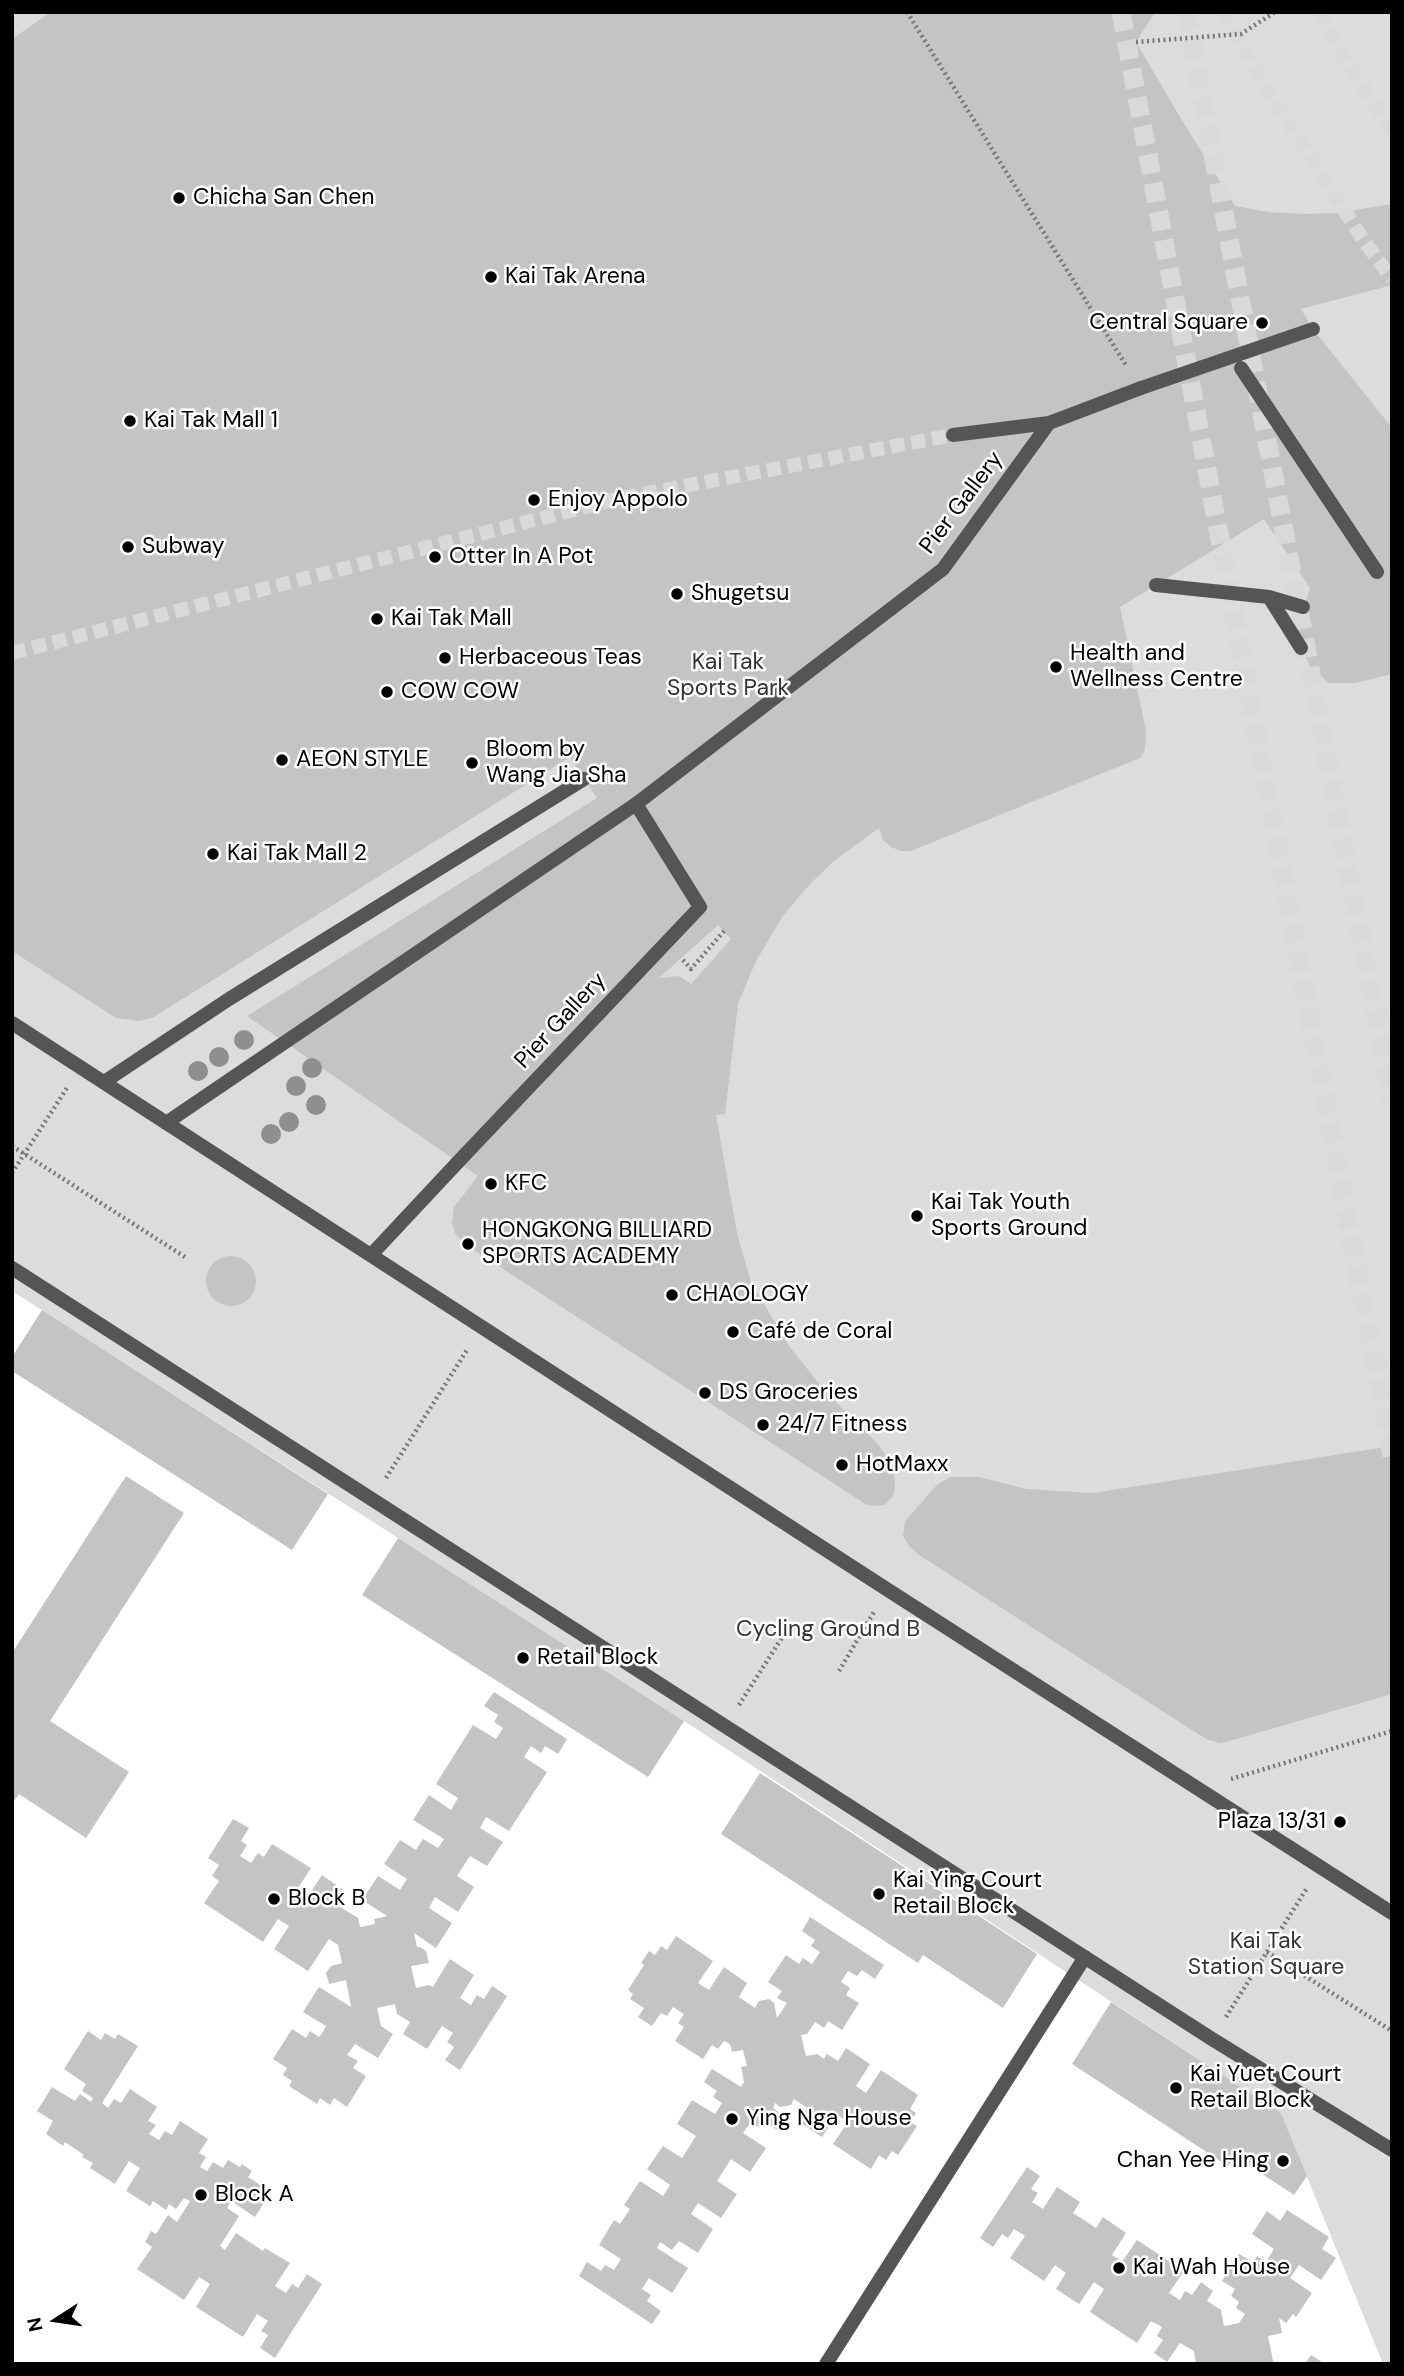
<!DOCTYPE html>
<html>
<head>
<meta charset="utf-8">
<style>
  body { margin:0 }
  #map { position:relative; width:1404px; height:2376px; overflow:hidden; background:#fff; font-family:"DM Sans",sans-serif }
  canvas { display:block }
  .frame { position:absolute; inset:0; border:14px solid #000; pointer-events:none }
  .north { position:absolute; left:21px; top:2285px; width:70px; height:70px; -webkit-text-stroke:5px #fff; paint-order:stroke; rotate:258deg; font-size:19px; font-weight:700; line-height:28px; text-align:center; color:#000 }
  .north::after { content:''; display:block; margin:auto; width:24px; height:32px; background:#000; clip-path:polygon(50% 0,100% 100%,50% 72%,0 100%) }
</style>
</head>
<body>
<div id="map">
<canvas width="1404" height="2376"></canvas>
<div class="frame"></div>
<div class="north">N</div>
</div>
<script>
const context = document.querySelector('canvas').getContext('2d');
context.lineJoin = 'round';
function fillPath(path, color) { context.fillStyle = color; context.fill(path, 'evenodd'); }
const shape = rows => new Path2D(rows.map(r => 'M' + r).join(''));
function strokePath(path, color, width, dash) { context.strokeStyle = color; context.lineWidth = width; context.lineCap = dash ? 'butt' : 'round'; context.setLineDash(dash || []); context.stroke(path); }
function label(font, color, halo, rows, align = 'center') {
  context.font = font + ' "DM Sans",sans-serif'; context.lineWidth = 5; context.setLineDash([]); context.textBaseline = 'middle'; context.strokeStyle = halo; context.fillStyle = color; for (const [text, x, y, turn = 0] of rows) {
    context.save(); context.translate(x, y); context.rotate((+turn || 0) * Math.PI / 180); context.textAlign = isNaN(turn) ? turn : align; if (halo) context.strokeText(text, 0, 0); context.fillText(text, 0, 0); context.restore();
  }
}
fillPath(shape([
  [12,12,1392,12,1392,2364,1383,2364,1281,2113,684,1721,12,1291]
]), '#dcdcdc');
fillPath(shape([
  [51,12,1155,12,1136,42,1177,112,1235,206,1269,212,1304,214,1337,213,1392,204,1392,285,1301,309,1313,329,1392,428,1392,676,1388,675,1356,683,1329,683,1311,668,1301,648,1297,628,1310,588,1264,519,1120,607,1146,731,1145,750,1140,758,911,851,901,851,891,847,883,840,879,828,834,861,810,884,782,917,756,961,738,1004,725,1114,716,1115,737,1233,744,1258,751,1282,789,1346,825,1391,878,1444,887,1457,894,1471,895,1486,893,1496,884,1505,876,1506,867,1505,463,1243,455,1233,452,1223,454,1207,478,1176,247,1016,597,798,570,757,152,1018,139,1021,116,1018,12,951,12,39],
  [718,925,731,939,691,984,679,976,659,978],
  '206 1281a25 25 0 1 1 50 0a25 25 0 1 1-50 0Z',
  [42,1310,328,1494,292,1550,12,1371,12,1357],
  [1392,1446,1392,1694,1226,1742,1220,1743,1206,1739,919,1555,909,1546,903,1536,905,1521,937,1485,950,1477,979,1477,1026,1489,1093,1493],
  [126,1476,184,1513,50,1721,129,1772,86,1838,19,1794,12,1804,12,1653],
  [398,1538,684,1721,648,1777,362,1595],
  [494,1692,567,1739,558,1754,545,1746,541,1753,531,1746,524,1757,547,1772,509,1831,486,1817,480,1828,503,1842,487,1866,470,1856,457,1876,474,1887,458,1912,435,1897,429,1908,452,1923,436,1948,414,1933,417,1947,420,1947,426,1951,429,1963,411,1966,416,1988,429,1985,433,1987,450,1959,474,1975,460,1998,471,2005,477,1995,484,1999,492,1986,507,1996,460,2070,445,2060,454,2047,447,2042,453,2033,442,2026,427,2049,403,2034,410,2022,397,2014,395,2004,377,2008,381,2026,393,2034,378,2058,355,2044,347,2055,358,2061,353,2068,366,2076,347,2107,334,2098,330,2105,320,2098,317,2104,289,2086,292,2081,283,2075,287,2068,273,2059,292,2029,306,2038,310,2031,319,2037,323,2032,326,2026,303,2012,319,1987,351,2007,346,1980,329,1984,326,1973,331,1966,342,1963,338,1945,329,1939,308,1971,274,1949,289,1926,278,1919,263,1942,204,1903,219,1881,212,1876,219,1865,208,1858,233,1819,249,1828,241,1841,247,1845,240,1856,251,1863,258,1853,264,1857,272,1844,311,1868,296,1891,307,1898,322,1875,346,1892,337,1905,358,1918,360,1927,375,1924,374,1919,387,1916,362,1900,378,1876,400,1890,407,1879,384,1864,400,1840,416,1850,423,1839,438,1848,444,1839,413,1820,429,1795,451,1810,458,1798,436,1784,473,1725,496,1739,503,1728,494,1722,498,1715,484,1706],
  [760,1773,1037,1954,1003,2008,923,1955,918,1963,721,1834],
  [810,1917,884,1965,875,1979,862,1970,857,1976,848,1971,841,1982,850,1988,846,1995,859,2003,842,2030,828,2021,824,2028,815,2022,807,2034,801,2035,806,2056,817,2054,824,2059,827,2054,838,2061,846,2048,870,2064,856,2086,866,2093,881,2070,918,2095,910,2109,916,2113,910,2122,917,2126,898,2155,892,2151,886,2160,879,2155,871,2169,833,2144,848,2122,837,2115,822,2137,799,2122,807,2108,794,2099,791,2105,780,2107,775,2103,773,2108,786,2117,777,2130,764,2121,760,2128,751,2122,743,2133,766,2148,750,2172,731,2159,717,2181,737,2194,721,2218,698,2203,691,2214,713,2229,698,2253,679,2241,672,2250,660,2242,657,2248,688,2268,672,2293,649,2278,642,2289,651,2295,647,2301,661,2311,652,2324,579,2276,587,2262,601,2271,605,2265,614,2270,621,2259,599,2245,614,2220,620,2224,630,2209,624,2205,640,2181,663,2196,670,2185,647,2169,663,2146,682,2158,696,2136,677,2124,692,2100,715,2114,722,2103,713,2097,717,2091,704,2082,712,2069,741,2087,744,2082,741,2067,747,2066,743,2050,732,2052,730,2044,724,2041,718,2049,712,2045,703,2059,675,2041,684,2027,678,2023,684,2014,673,2007,667,2016,661,2013,652,2026,638,2017,644,2008,630,1999,633,1994,628,1990,644,1965,641,1963,649,1951,655,1955,661,1946,667,1950,676,1936,713,1961,698,1983,709,1990,724,1967,747,1983,739,1997,755,2008,759,2001,769,1999,774,2003,777,2018,787,2003,777,1998,782,1991,768,1982,786,1955,799,1964,803,1958,812,1964,820,1952,811,1946,815,1940,802,1931],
  [1111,2002,1281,2113,1307,2176,1294,2195,1235,2156,1228,2166,1072,2064],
  [88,2031,101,2040,105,2033,115,2039,118,2034,138,2046,102,2103,108,2108,114,2099,121,2103,130,2089,157,2107,148,2121,156,2125,149,2134,159,2140,165,2131,172,2135,180,2121,208,2139,199,2153,206,2157,200,2167,207,2171,213,2162,223,2168,228,2160,240,2167,242,2164,252,2171,248,2177,271,2192,255,2217,231,2201,227,2208,239,2216,220,2246,225,2250,236,2233,263,2251,265,2248,290,2263,275,2286,286,2293,292,2284,298,2288,307,2274,322,2284,275,2358,260,2348,268,2335,261,2331,268,2321,257,2314,243,2337,196,2307,210,2284,199,2277,184,2300,137,2269,152,2247,145,2242,151,2231,156,2234,168,2215,177,2222,190,2201,184,2198,176,2209,169,2204,166,2210,153,2201,150,2206,126,2191,140,2168,129,2161,115,2184,90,2168,93,2163,82,2157,84,2155,65,2142,63,2146,46,2134,53,2121,37,2111,52,2087,75,2101,80,2094,91,2102,93,2098,82,2091,86,2084,64,2069],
  [1027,2167,1040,2176,1031,2189,1038,2193,1032,2202,1043,2209,1057,2187,1080,2202,1073,2213,1096,2228,1103,2217,1126,2233,1112,2255,1122,2262,1137,2240,1184,2271,1169,2293,1180,2300,1185,2291,1192,2295,1201,2282,1213,2291,1207,2301,1221,2310,1224,2326,1239,2323,1245,2314,1236,2308,1239,2302,1231,2296,1235,2289,1222,2281,1239,2254,1253,2262,1257,2256,1266,2262,1274,2249,1252,2234,1267,2211,1280,2221,1287,2210,1329,2237,1322,2249,1336,2258,1321,2280,1299,2265,1290,2278,1312,2293,1296,2317,1293,2314,1286,2323,1279,2318,1282,2333,1268,2336,1273,2361,1277,2364,1196,2364,1194,2351,1180,2343,1167,2362,1154,2353,1163,2340,1157,2336,1162,2327,1151,2321,1137,2343,1090,2312,1104,2289,1094,2282,1079,2304,1056,2289,1066,2273,1055,2265,1044,2281,1010,2258,1025,2236,1014,2229,1008,2238,1002,2234,993,2247,980,2238],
  [1311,2355,1325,2364,1305,2364]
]), '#c4c4c4');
strokePath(shape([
  [12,653,621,498,953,435]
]), '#d9d9d9', 14, [14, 7]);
strokePath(shape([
  [1222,12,1262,82,1362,238,1392,279],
  [1319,12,1338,49,1392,131]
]), '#d9d9d9', 14, [14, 7]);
strokePath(shape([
  [1121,12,1392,1456],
  [1186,12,1392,1102]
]), '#d9d9d9', 19, [19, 10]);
strokePath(shape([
  [907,12,1127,367],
  [683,960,691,969,724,931],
  [12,1146,185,1257],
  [12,1173,67,1088],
  [386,1478,467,1350],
  [839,1671,874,1612],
  [739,1705,783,1636],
  [1231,1779,1392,1731],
  [1267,1952,1392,2031],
  [1226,2017,1307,1888]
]), '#777', 4.5, [2, 3.5]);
strokePath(shape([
  [1241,368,1377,572],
  [1156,585,1269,597,1303,607],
  [1269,597,1301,648]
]), '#555', 14);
strokePath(shape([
  [953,435,1049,423,1141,388],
  [12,1023,888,1590,1392,1913],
  [104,1082,229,999,584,779],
  [166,1123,636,804,943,569,1049,423],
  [371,1255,458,1162],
  [12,1268,1212,2039,1392,2150],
  [826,2364,1085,1957]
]), '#555', 14);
strokePath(shape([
  [1136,42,1241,34,1275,12]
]), '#777', 4.5, [2, 3.5]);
strokePath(shape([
  [1141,388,1313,329],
  [458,1162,700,907,636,804]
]), '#555', 14);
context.fillStyle = '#8f8f8f';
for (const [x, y] of [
  [244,1040],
  [219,1057],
  [312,1068],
  [198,1071],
  [296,1086],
  [316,1105],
  [289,1122],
  [271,1134]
]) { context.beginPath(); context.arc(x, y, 10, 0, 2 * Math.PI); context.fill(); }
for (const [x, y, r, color] of [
  [179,198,7,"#000"],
  [491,277,7,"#000"],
  [1262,323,7,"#000"],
  [130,421,7,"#000"],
  [534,500,7,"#000"],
  [128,547,7,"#000"],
  [435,557,7,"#000"],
  [677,594,7,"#000"],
  [377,619,7,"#000"],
  [445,658,7,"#000"],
  [1056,667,7,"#000"],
  [387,692,7,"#000"],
  [282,760,7,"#000"],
  [472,763,7,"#000"],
  [213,854,7,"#000"],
  [491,1184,7,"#000"],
  [917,1216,7,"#000"],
  [468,1244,7,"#000"],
  [672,1295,7,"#000"],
  [733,1332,7,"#000"],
  [705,1393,7,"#000"],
  [763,1425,7,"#000"],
  [842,1465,7,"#000"],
  [523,1658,7,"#000"],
  [1340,1822,7,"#000"],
  [879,1894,7,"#000"],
  [274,1899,7,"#000"],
  [1176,2088,7,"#000"],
  [732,2119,7,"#000"],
  [1283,2161,7,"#000"],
  [201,2195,7,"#000"],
  [1119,2268,7,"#000"]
]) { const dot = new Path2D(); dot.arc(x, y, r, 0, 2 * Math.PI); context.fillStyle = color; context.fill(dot); strokePath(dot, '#fff', 2.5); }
label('23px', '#000', '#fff', [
  ["Chicha San Chen",193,198],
  ["Kai Tak Arena",505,277],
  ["Central Square",1248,323,"right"],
  ["Kai Tak Mall 1",144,421],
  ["Enjoy Appolo",548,500],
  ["Subway",142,547],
  ["Otter In A Pot",449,557],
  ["Shugetsu",691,594],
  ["Kai Tak Mall",391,619],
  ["Health and",1070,654],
  ["Wellness Centre",1070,680],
  ["Herbaceous Teas",459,658],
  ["COW COW",401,692],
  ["Bloom by",486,750],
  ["Wang Jia Sha",486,776],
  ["AEON STYLE",296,760],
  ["Kai Tak Mall 2",227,854],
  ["KFC",505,1184],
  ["Kai Tak Youth",931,1203],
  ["Sports Ground",931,1229],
  ["HONGKONG BILLIARD",482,1231],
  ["SPORTS ACADEMY",482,1257],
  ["CHAOLOGY",686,1295],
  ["Café de Coral",747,1332],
  ["DS Groceries",719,1393],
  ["24/7 Fitness",777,1425],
  ["HotMaxx",856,1465],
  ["Retail Block",537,1658],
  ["Plaza 13/31",1326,1822,"right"],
  ["Kai Ying Court",893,1881],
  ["Retail Block",893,1907],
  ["Block B",288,1899],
  ["Kai Yuet Court",1190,2075],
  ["Retail Block",1190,2101],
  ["Ying Nga House",746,2119],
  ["Chan Yee Hing",1269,2161,"right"],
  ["Block A",215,2195],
  ["Kai Wah House",1133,2268]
], 'left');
label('23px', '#000', '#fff', [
  ["Pier Gallery",962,503,-53],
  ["Pier Gallery",561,1021,-47]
]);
label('23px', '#333', '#fff', [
  ["Kai Tak",728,663],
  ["Sports Park",728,689],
  ["Cycling Ground B",828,1630],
  ["Kai Tak",1266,1942],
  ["Station Square",1266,1968]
]);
</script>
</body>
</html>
